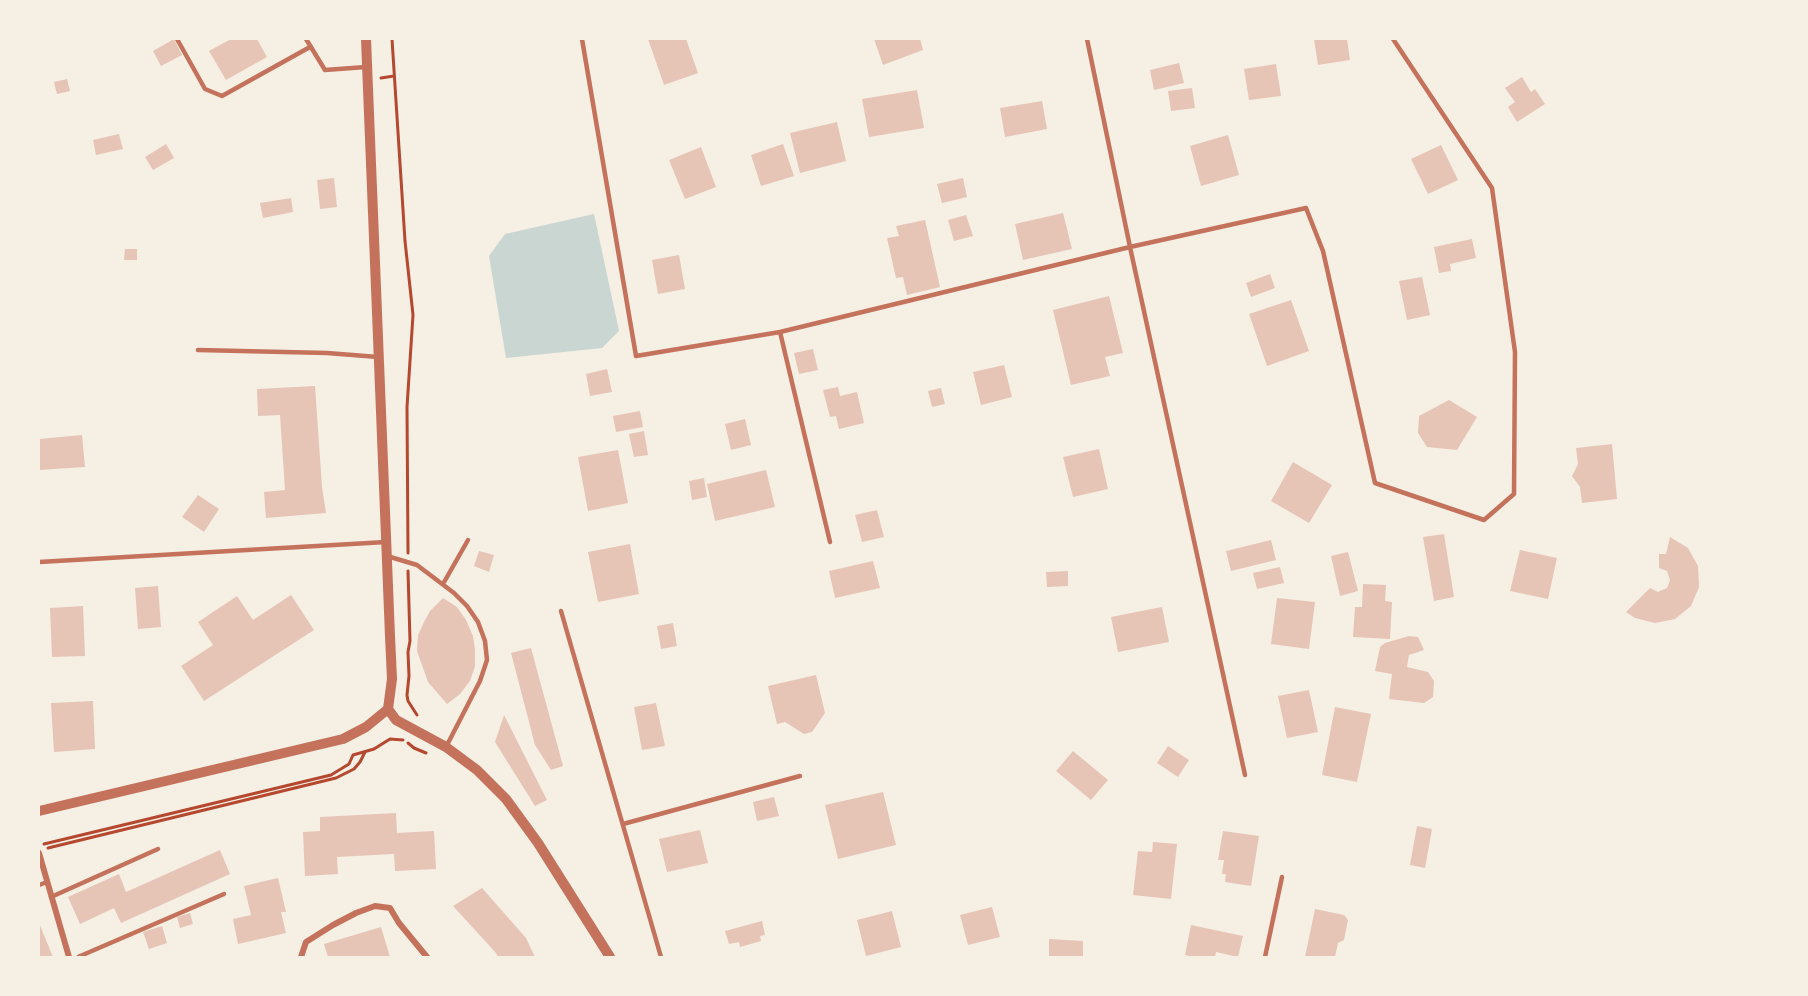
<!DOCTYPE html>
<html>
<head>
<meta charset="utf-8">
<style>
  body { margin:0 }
  #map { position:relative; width:1808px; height:996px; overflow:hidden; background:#f6efe4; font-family:Georgia,serif }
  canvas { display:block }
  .frame { position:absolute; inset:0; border:40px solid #f6efe4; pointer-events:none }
</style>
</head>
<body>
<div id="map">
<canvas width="1808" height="996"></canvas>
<div class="frame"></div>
</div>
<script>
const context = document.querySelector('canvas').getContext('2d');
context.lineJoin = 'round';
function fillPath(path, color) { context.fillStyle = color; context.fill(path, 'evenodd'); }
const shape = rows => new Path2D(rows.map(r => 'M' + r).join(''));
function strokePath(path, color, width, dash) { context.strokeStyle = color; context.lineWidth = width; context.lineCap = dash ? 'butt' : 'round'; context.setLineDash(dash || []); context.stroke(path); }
fillPath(shape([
  [594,214,619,331,602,348,506,358,489,256,505,234]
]), '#c9d6d2');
fillPath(shape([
  [174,39,182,55,161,66,153,51],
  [231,39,257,39,267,57,226,80,209,51],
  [648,39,686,39,698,73,664,85],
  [874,39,920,39,923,50,883,65],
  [1314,39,1347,39,1350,60,1318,65],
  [1179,63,1184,83,1154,90,1150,70],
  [1276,64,1281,96,1249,100,1244,69],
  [1522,77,1531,92,1535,89,1545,104,1517,122,1508,107,1515,102,1505,88],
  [67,79,70,91,57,94,54,82],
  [1192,88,1195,108,1171,111,1168,91],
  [917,90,924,128,869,137,862,99],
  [1042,101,1047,129,1005,137,1000,108],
  [837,122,846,161,800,173,790,133],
  [119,134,123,149,96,155,93,140],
  [1228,135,1239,175,1201,186,1190,146],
  [166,144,174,158,153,170,145,157],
  [783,144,794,176,761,186,751,155],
  [1441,145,1458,180,1428,194,1411,159],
  [701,147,716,187,685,199,669,160],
  [334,178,337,207,320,209,317,180],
  [963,178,967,197,942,203,937,184],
  [291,198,293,212,263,218,260,203],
  [1063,213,1072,249,1023,260,1015,224],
  [966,215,973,236,954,241,948,220],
  [925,220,940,287,907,295,903,277,896,278,887,238,899,236,896,226],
  [1472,239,1476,258,1450,264,1451,271,1439,273,1434,247],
  [125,249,137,249,137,260,124,260],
  [679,255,685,289,658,294,652,260],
  [1270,274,1275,288,1251,297,1246,283],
  [1422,277,1430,315,1407,320,1399,281],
  [1109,296,1123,353,1105,357,1110,376,1071,385,1053,310],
  [1291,300,1309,351,1267,366,1249,314],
  [813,349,818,370,799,374,794,353],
  [1004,365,1012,397,981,405,973,372],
  [607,369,612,392,590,396,586,374],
  [315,386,322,487,326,513,266,518,264,492,285,490,280,415,258,416,257,389],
  [838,387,840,396,857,392,864,423,839,429,836,416,830,417,823,390],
  [941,388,945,404,932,407,928,391],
  [1449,400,1477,417,1457,450,1427,447,1418,433,1419,416],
  [640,411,643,427,616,432,613,416],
  [745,419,751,445,731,450,725,424],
  [644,431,648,455,634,457,629,434],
  [82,435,85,467,39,470,39,439],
  [1612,444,1617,499,1582,503,1580,487,1572,476,1578,464,1576,448],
  [1099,449,1108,489,1073,497,1063,457],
  [618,450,628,503,588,511,578,457],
  [1293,462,1332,485,1309,523,1271,501],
  [766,470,775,507,715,521,707,484],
  [704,478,707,497,692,500,689,481],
  [198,495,219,509,204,532,182,517],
  [877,510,884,537,862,542,855,515],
  [1444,534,1454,597,1434,601,1423,537],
  [1670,537,1688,548,1698,566,1699,587,1691,606,1675,619,1655,623,1635,618,1626,612,1650,588,1658,592,1667,588,1670,580,1667,571,1659,568,1659,554,1666,554],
  [1271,540,1276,560,1231,571,1226,551],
  [630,544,639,594,598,602,588,552],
  [1520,550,1557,558,1548,599,1510,591],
  [479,551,494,555,489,572,474,566],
  [1348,552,1358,591,1340,596,1331,556],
  [873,561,880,588,835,598,829,571],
  [1280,567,1284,583,1257,589,1253,573],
  [1068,571,1068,586,1047,587,1046,572],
  [1363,584,1386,585,1385,601,1392,602,1390,639,1353,637,1355,607,1362,607],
  [158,586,161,627,138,629,135,588],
  [291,595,314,630,204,701,181,666,213,645,198,622,237,596,253,620],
  [443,598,457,607,466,620,473,636,475,650,475,666,470,681,460,694,447,704,428,682,417,651,418,635,424,622,430,611],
  [1277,598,1315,602,1309,649,1271,644],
  [83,606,85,656,52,657,50,608],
  [1162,607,1169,642,1118,652,1111,617],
  [673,623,677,646,661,649,657,626],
  [1409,636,1418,637,1424,650,1409,655,1407,667,1428,672,1434,681,1433,697,1424,703,1389,699,1392,674,1375,671,1380,647,1385,643],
  [531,648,563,766,551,770,535,745,511,653],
  [816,675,825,713,812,732,804,734,785,722,777,724,768,686],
  [1309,690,1318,732,1287,738,1278,696],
  [93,701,95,749,54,752,51,703],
  [656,703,665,746,642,750,634,707],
  [1335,707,1371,714,1357,782,1322,775],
  [504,715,547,800,535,806,495,742],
  [1168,746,1189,760,1178,777,1157,763],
  [1073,751,1108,780,1091,800,1056,771],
  [883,792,896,845,838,859,825,805],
  [774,797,779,816,757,821,753,802],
  [396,813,397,833,434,831,436,869,395,871,394,854,337,857,338,874,305,876,303,832,320,831,320,817],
  [1417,826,1432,829,1425,868,1410,865],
  [700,830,708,863,667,872,659,839],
  [1223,831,1259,836,1251,886,1225,882,1226,874,1222,874,1224,860,1218,860],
  [1153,842,1177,844,1171,899,1133,895,1138,851,1152,852],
  [220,850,230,874,121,923,114,908,80,924,68,897,119,874,126,892],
  [278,878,286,912,281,912,286,933,238,944,233,919,251,915,244,886],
  [482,888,526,938,535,957,498,957,496,953,453,906],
  [992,907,1000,937,968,945,960,915],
  [1315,909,1344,915,1348,920,1344,940,1338,943,1335,957,1305,957],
  [892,911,901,947,866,956,857,920],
  [190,913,193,924,180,928,177,917],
  [762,921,765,935,760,936,761,941,740,947,739,942,729,944,725,931],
  [39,923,53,957,39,957],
  [1191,925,1243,936,1238,957,1216,952,1215,957,1193,957,1185,955],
  [162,926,167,943,149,949,143,932],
  [381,927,390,957,328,957,324,944],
  [1049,939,1083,941,1083,957,1049,957]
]), '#e6c5b7');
strokePath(shape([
  [392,39,405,241,413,315,407,407,408,553],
  [381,78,394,76],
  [408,571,410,641,408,652,409,676,407,695,408,701,417,715],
  [408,743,414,748,426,753],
  [44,844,331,775,349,764,353,755,374,749,390,739,403,740],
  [48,848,336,778,354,769,360,762,365,752]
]), '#b5482f', 3);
strokePath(shape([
  [177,39,205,89,222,96,310,47],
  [306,39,325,70,366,67],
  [582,39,636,356,780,332],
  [1087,39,1130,247,1245,775],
  [198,350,327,353,378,357],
  [830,542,780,332,1130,247,1306,208,1323,251,1375,483,1484,520,1514,494,1515,352,1492,188,1393,39],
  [387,556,417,565,454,593,467,606,478,622,485,641,487,660,480,681,446,747],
  [39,562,386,542],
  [443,584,468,540],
  [561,611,661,957],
  [623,824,800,776],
  [39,885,47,882],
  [51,897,158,849],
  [78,957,224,894],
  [1265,957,1282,877]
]), '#c5725c', 4.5);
strokePath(shape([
  [39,853,69,957],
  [301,957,306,942,333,925,356,913,375,906,390,908,399,923,427,957]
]), '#c5725c', 6);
strokePath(shape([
  [366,39,390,636,392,679,388,709,396,720,446,747,477,770,506,799,538,843,610,957],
  [39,811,343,739,366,727,388,709]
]), '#c5725c', 10);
</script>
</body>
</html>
